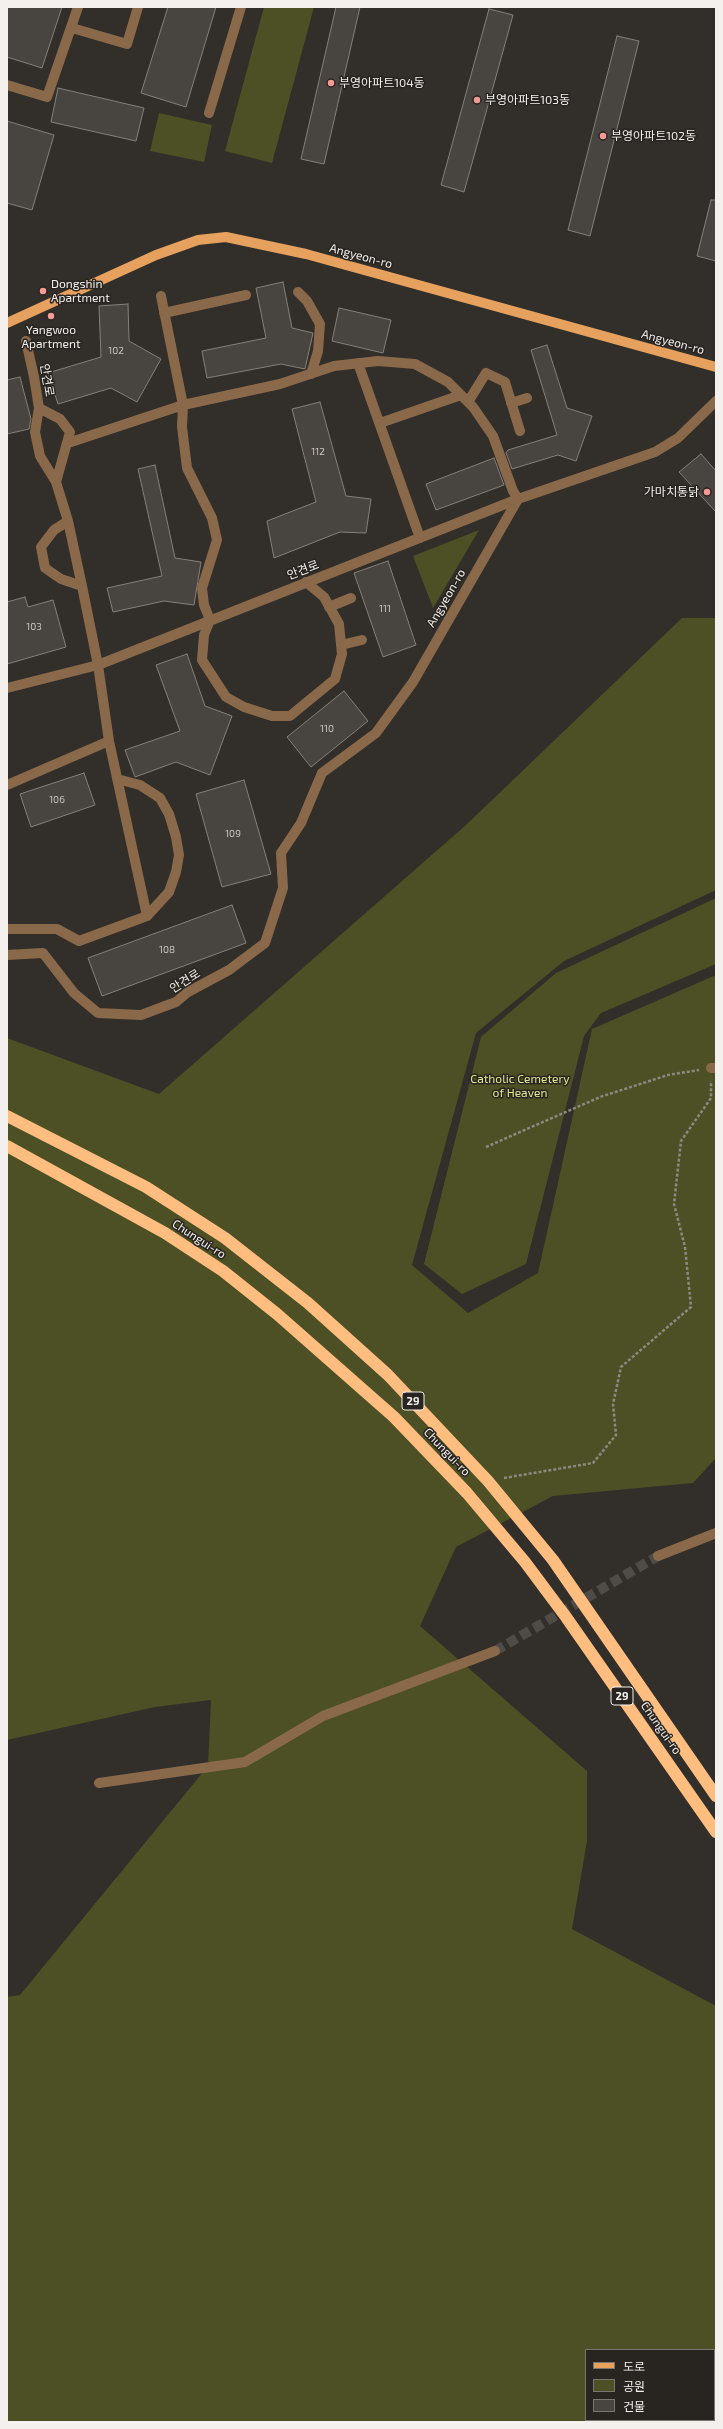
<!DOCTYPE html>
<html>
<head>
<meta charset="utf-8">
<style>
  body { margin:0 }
  #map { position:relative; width:723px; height:2429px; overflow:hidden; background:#322e29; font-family:"Exo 2","Noto Sans KR",sans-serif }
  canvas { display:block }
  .frame { position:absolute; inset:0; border:8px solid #f3f0ed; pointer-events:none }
  .legend { position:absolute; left:585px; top:2349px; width:130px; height:72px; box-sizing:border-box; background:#282420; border:1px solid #797672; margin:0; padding:5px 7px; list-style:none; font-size:12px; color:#f3f0ed }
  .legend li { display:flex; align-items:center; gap:8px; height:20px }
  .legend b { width:20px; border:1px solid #797672 }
</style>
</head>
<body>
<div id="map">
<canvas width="723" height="2429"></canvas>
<div class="frame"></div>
<ul class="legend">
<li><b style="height:5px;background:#e6a15f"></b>도로</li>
<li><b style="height:11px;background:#4d5024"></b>공원</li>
<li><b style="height:11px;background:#48443f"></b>건물</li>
</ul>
</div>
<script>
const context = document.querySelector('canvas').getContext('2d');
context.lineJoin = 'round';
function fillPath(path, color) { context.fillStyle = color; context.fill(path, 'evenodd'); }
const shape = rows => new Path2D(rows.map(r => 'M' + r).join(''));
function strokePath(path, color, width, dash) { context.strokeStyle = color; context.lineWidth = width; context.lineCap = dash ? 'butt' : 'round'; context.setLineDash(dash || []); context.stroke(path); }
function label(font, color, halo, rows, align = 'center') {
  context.font = font + ' "Exo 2","Noto Sans KR",sans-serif'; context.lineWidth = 3; context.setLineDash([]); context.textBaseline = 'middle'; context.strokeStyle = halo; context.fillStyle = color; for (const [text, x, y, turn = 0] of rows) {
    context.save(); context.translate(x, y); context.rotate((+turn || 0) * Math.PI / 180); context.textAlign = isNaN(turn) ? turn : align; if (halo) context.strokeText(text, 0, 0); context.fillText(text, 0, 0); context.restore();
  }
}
fillPath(shape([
  [264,7,314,7,272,163,225,151],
  [159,113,212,125,204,162,150,151],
  [479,530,433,608,413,556],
  [682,618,716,618,716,890,564,961,476,1033,412,1265,468,1313,538,1273,592,1029,716,975,716,1458,693,1483,553,1496,456,1547,420,1626,587,1771,587,1841,572,1929,716,2006,716,2422,7,2422,7,1997,20,1995,208,1766,211,1700,155,1707,7,1740,7,1038,159,1094,466,825],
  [586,2350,714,2350,714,2420,586,2420],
  [716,898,716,964,601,1013,584,1036,526,1264,462,1294,424,1264,481,1037,556,973]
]), '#4d5024');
const building = shape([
  [7,7,62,7,42,68,7,57,7,7],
  [168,7,216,7,186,107,141,93,168,7],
  [336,7,360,7,324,164,301,159,336,7],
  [489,9,513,15,464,192,441,185,489,9],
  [617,36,639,41,590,236,568,230,617,36],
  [58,88,144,108,136,141,51,122,58,88],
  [7,121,54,135,32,210,7,203,7,121],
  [711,200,716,200,716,261,697,256,711,200],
  [283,282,292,328,313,333,305,369,281,364,207,378,202,351,266,338,256,288,283,282],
  [128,304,129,341,161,359,137,402,111,388,58,404,48,373,101,357,99,306,128,304],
  [339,308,391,320,383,353,332,341,339,308],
  [547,345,567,408,592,416,576,461,558,455,512,469,506,453,508,450,557,435,531,350,547,345],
  [20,377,31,419,29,429,7,434,7,380,20,377],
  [320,402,346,496,371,499,366,533,340,532,274,558,267,521,316,502,292,409,320,402],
  [701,454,716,471,716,512,679,472,701,454],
  [494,458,504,485,436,510,426,484,494,458],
  [155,465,175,558,201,562,194,605,164,601,113,612,107,588,162,576,138,469,155,465],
  [388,561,416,645,383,657,354,573,388,561],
  [25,597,28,607,53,600,66,647,7,664,7,602,25,597],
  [187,654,205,706,232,716,210,775,176,762,135,777,125,750,180,731,156,665,187,654],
  [344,691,368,721,311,767,287,737,344,691],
  [84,773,95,805,31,827,20,794,84,773],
  [244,780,271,874,222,887,196,794,244,780],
  [232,905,246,943,102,996,88,958,232,905]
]);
fillPath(building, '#48443f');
strokePath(building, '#84807a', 1);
strokePath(shape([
  [495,1651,658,1556]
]), '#4f4b46', 10, [10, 5]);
strokePath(shape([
  [486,1147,600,1097,668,1075,699,1070],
  [504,1478,593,1463,616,1435,613,1404,621,1367,691,1307,685,1247,674,1204,681,1141,711,1098,711,1081]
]), '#8c8884', 2.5, [3, 2]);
strokePath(shape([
  [72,28,127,44,138,7],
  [7,85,47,97,78,7],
  [209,113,241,7],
  [298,292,307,301,320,324,318,351,311,374],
  [161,296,183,405,182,427,187,468,212,518,217,540,202,588,204,605,210,620,204,635,202,660,226,697,244,707,272,716,290,716,335,679,342,654,339,624,324,597,306,582],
  [164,313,246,295],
  [358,363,420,538],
  [468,402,486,373,505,382,520,431],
  [511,403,527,398],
  [39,408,35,432,40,456,56,482],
  [380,423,461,395],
  [68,443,183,405,280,384,334,366,378,361,415,364,448,382,473,407,493,436,513,491,518,499],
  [68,521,54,530,41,547,45,568,61,579,82,586],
  [329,607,351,598],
  [341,645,362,640],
  [7,688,98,665,518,499,655,452,678,438,716,401],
  [117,779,140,785,160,798,169,814,176,837,179,855,176,872,169,892,147,916],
  [7,785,109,741],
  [7,929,57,929,79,941,147,916,109,741,98,665,82,586,68,521,56,482,70,432,60,419,39,408,34,377,26,341],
  [7,955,43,953,74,993,98,1013,141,1015,176,1002,188,992,229,970,265,943,283,888,281,853,301,823,322,773,376,733,413,682,518,499],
  [711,1068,716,1068],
  [658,1556,716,1533],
  [99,1783,245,1762,323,1716,495,1651]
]), '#8a694a', 10);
strokePath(shape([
  [7,323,156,255,198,240,226,237,306,254,716,367]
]), '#e6a15f', 10);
strokePath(shape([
  [7,1116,146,1187,225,1238,308,1303,388,1375,488,1481,553,1560,716,1796],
  [7,1146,165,1233,223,1271,277,1314,394,1417,467,1493,525,1562,566,1617,716,1832]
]), '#ffbd7f', 12);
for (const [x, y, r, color] of [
  [331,83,4,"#f59c96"],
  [477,100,4,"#f59c96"],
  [603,136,4,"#f59c96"],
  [43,291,4,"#f59c96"],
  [51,316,4,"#f59c96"],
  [707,492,4,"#f59c96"]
]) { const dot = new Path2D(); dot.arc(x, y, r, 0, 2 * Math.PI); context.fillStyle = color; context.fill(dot); strokePath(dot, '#282420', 1.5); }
label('10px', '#c8c5c2', null, [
  ["102",116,351],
  ["112",318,452],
  ["111",385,609],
  ["103",34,627],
  ["110",327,729],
  ["106",57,800],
  ["109",233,834],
  ["108",167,950]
]);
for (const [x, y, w] of [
  [413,1401,22],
  [622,1696,22]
]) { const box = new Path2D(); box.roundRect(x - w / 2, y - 9, w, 18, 3); context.fillStyle = '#282420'; context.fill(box); strokePath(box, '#f3f0ed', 1); }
label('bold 11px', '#f3f0ed', null, [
  ["29",413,1401],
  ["29",622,1696]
]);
label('12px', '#f3f0ed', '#282420', [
  ["부영아파트104동",339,83],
  ["부영아파트103동",485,100],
  ["부영아파트102동",611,136],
  ["Dongshin",51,284],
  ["Apartment",51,298],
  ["Yangwoo",51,330,"center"],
  ["Apartment",51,344,"center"],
  ["가마치통닭",699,492,"right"]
], 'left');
label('12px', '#f3f0ed', '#282420', [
  ["Angyeon-ro",361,256,15],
  ["Angyeon-ro",673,342,15],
  ["안견로",47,380,80],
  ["안견로",303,570,-21],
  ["Angyeon-ro",446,598,-60],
  ["안견로",185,981,-32],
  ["Chungui-ro",199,1239,33],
  ["Chungui-ro",447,1452,46],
  ["Chungui-ro",661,1728,55]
]);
label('12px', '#e2e995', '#282420', [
  ["Catholic Cemetery",520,1079],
  ["of Heaven",520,1093]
]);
</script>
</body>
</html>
